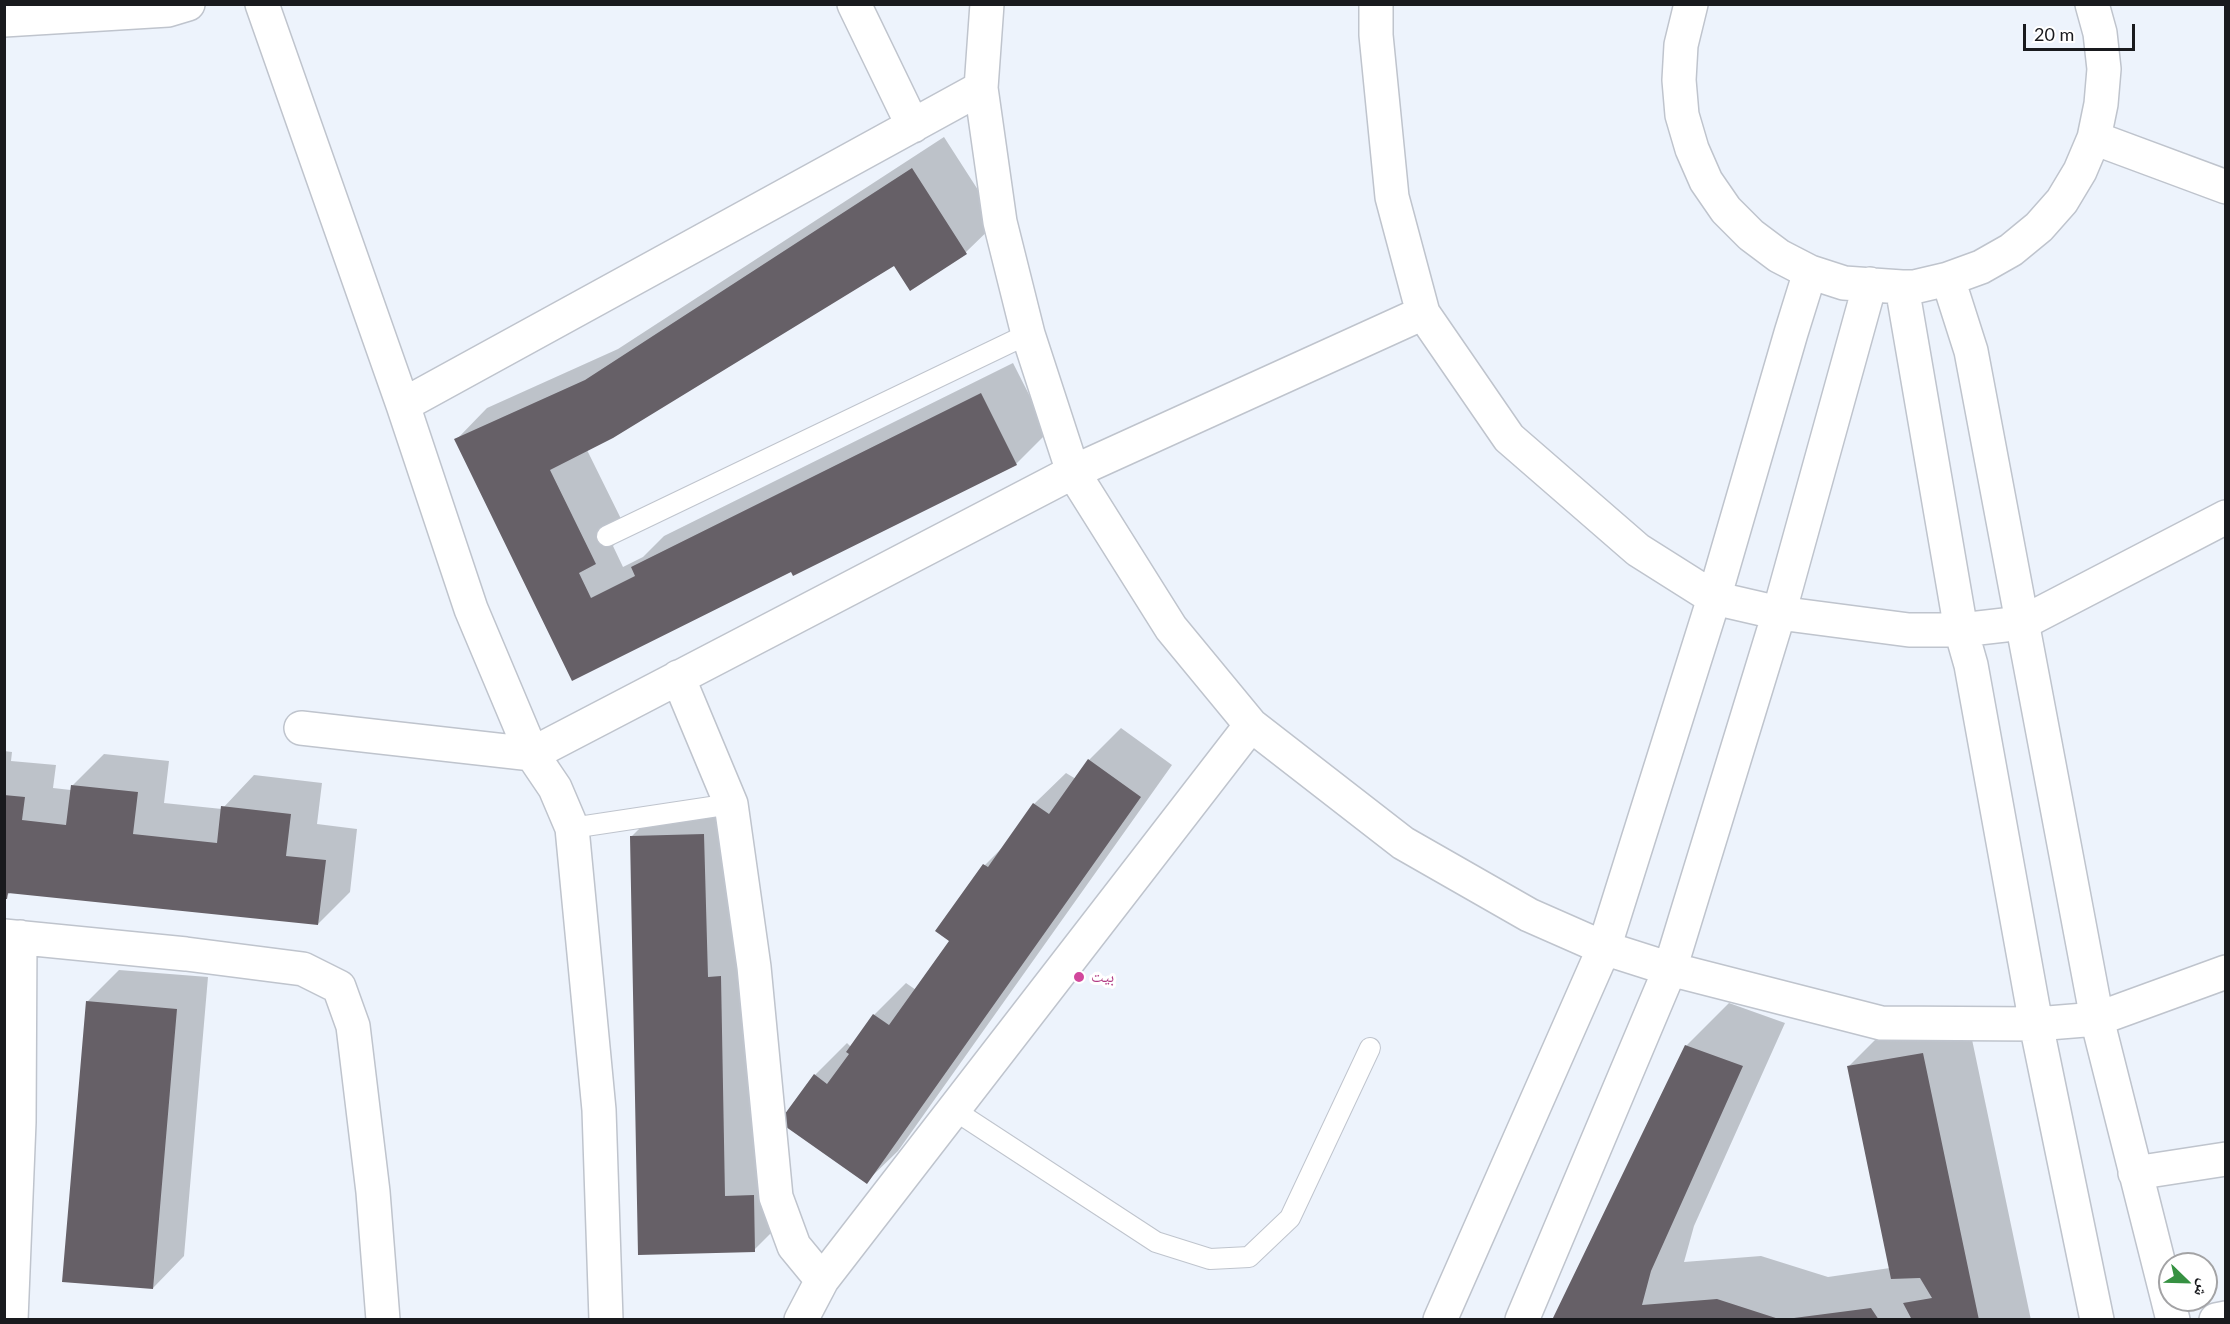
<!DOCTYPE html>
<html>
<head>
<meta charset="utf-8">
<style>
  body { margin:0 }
  #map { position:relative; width:2230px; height:1324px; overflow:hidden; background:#edf3fc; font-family:Lato,"Noto Naskh Arabic",sans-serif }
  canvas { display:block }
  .frame { position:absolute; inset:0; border:6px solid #191a1e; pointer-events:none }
  .north { position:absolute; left:2158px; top:1252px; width:60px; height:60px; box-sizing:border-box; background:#fff; border:2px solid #a3a3a5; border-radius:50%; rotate:113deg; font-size:16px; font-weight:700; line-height:24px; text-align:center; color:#191a1e }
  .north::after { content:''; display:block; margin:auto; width:21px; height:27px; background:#369142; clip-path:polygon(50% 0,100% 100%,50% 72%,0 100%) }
  .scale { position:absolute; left:2023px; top:24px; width:112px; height:27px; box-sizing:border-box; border:3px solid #191a1e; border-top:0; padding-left:8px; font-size:18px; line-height:21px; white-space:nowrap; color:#191a1e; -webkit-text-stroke:4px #fff; paint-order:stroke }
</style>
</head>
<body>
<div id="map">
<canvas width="2230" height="1324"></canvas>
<div class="frame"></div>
<div class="north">ش</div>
<div class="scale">20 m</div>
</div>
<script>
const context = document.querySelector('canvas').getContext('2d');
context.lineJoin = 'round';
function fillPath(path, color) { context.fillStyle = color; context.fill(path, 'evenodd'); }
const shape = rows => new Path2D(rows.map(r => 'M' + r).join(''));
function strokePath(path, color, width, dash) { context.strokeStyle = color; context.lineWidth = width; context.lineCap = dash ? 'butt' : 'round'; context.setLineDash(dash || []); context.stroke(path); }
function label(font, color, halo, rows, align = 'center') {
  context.font = font + ' Lato,"Noto Naskh Arabic",sans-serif'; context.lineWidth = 6; context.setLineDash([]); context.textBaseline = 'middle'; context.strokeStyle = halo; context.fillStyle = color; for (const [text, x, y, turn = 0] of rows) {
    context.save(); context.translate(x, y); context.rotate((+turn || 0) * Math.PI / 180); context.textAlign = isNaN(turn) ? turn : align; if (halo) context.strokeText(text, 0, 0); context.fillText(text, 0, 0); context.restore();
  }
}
fillPath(shape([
  [944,137,998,221,966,252,911,289,895,264,587,450,627,531,613,546,623,567,643,557,664,536,1013,363,1048,432,1016,464,792,570,573,679,456,440,487,408,618,349],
  [1121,728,1172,765,898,1151,866,1182,815,1075,847,1043,851,1047,874,1015,906,983,916,990,951,940,985,865,1007,843,1034,804,1066,773,1076,779,1089,760],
  [4,751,12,752,11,761,56,765,53,788,71,790,72,786,104,754,169,761,164,803,222,809,254,775,322,783,317,824,357,829,350,892,318,924,12,892,4,897],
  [736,803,786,1218,754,1250,640,1253,631,837,663,805],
  [119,970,208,977,184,1256,153,1288,87,1002],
  [1729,1003,1785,1023,1694,1226,1684,1262,1761,1256,1828,1277,1890,1268,1849,1066,1892,1023,1966,1011,2031,1320,1553,1320,1686,1046]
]), '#0003');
fillPath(shape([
  [912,168,967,254,910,291,894,266,613,438,550,470,596,564,579,573,591,598,635,576,631,567,981,393,1017,465,793,576,791,572,572,681,454,439,585,380],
  [1088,759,1141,797,867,1184,779,1122,814,1074,827,1084,849,1054,846,1052,873,1014,889,1025,949,941,935,931,983,864,988,867,1033,803,1049,814],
  [71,785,138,792,133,834,217,843,221,806,291,814,286,856,326,860,318,925,8,893,7,899,4,899,4,795,25,797,22,820,66,825],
  [704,834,708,977,721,976,725,1196,754,1195,755,1252,638,1255,630,836],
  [86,1001,177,1009,153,1289,62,1282],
  [1685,1045,1743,1066,1651,1271,1642,1305,1717,1299,1782,1320,1552,1320],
  [1923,1053,1979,1320,1912,1320,1903,1303,1932,1298,1920,1278,1891,1279,1847,1066],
  [1871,1308,1879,1320,1795,1320,1794,1318]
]), '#666067');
const service = shape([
  [607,536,1028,334],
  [572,828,731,804],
  [954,1110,1156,1242,1210,1259,1249,1257,1290,1218,1370,1048]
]);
const minor = shape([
  [262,4,403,405,471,609,532,754,555,788,572,828,599,1110,606,1320],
  [854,4,913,126],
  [987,4,981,88,1000,222,1028,334,1073,472,1171,628,1251,725,1403,843,1529,915,1604,948,1670,969,1881,1023,2036,1024,2097,1019,2226,972],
  [1376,4,1376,35,1392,197,1423,313,1509,438,1638,550,1714,598,1779,613,1909,630,1961,630,2022,623,2226,517],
  [1691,4,1681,45,1679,80,1682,115,1692,149,1706,181,1726,210,1751,235,1779,256,1810,272,1844,283,1902,287,1914,287,1948,279,1981,267,2011,250,2039,227,2062,201,2080,171,2094,138,2101,104,2104,69,2100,33,2092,4],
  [4,20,168,10,188,4],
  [2094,138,2226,187],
  [1948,279,1971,351,2097,1019,2173,1320],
  [1902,287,1961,630,1971,665,2036,1024,2097,1320],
  [403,405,981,88],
  [678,677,731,804,754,967,776,1197,794,1246,822,1280],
  [301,728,532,754,1073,472,1423,313],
  [4,936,186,954,303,969,339,987,353,1026,373,1192,383,1320],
  [2135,1173,2226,1159],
  [11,1320,19,1122,20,937],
  [801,1320,822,1280,1251,725],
  [1440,1320,1604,948,1714,598,1791,333,1810,272],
  [1522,1320,1670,969,1779,613,1870,284],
  [2216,1320,2226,1318]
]);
strokePath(service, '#bfc4cd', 22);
strokePath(minor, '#bfc4cd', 36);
strokePath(service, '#fff', 20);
strokePath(minor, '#fff', 33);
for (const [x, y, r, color] of [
  [1079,977,6,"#d1479c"]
]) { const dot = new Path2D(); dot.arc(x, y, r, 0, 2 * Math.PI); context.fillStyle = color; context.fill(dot); strokePath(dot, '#fff', 2); }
label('16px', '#b23c85', '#fff', [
  ["بيت",1091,977]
], 'left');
</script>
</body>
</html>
